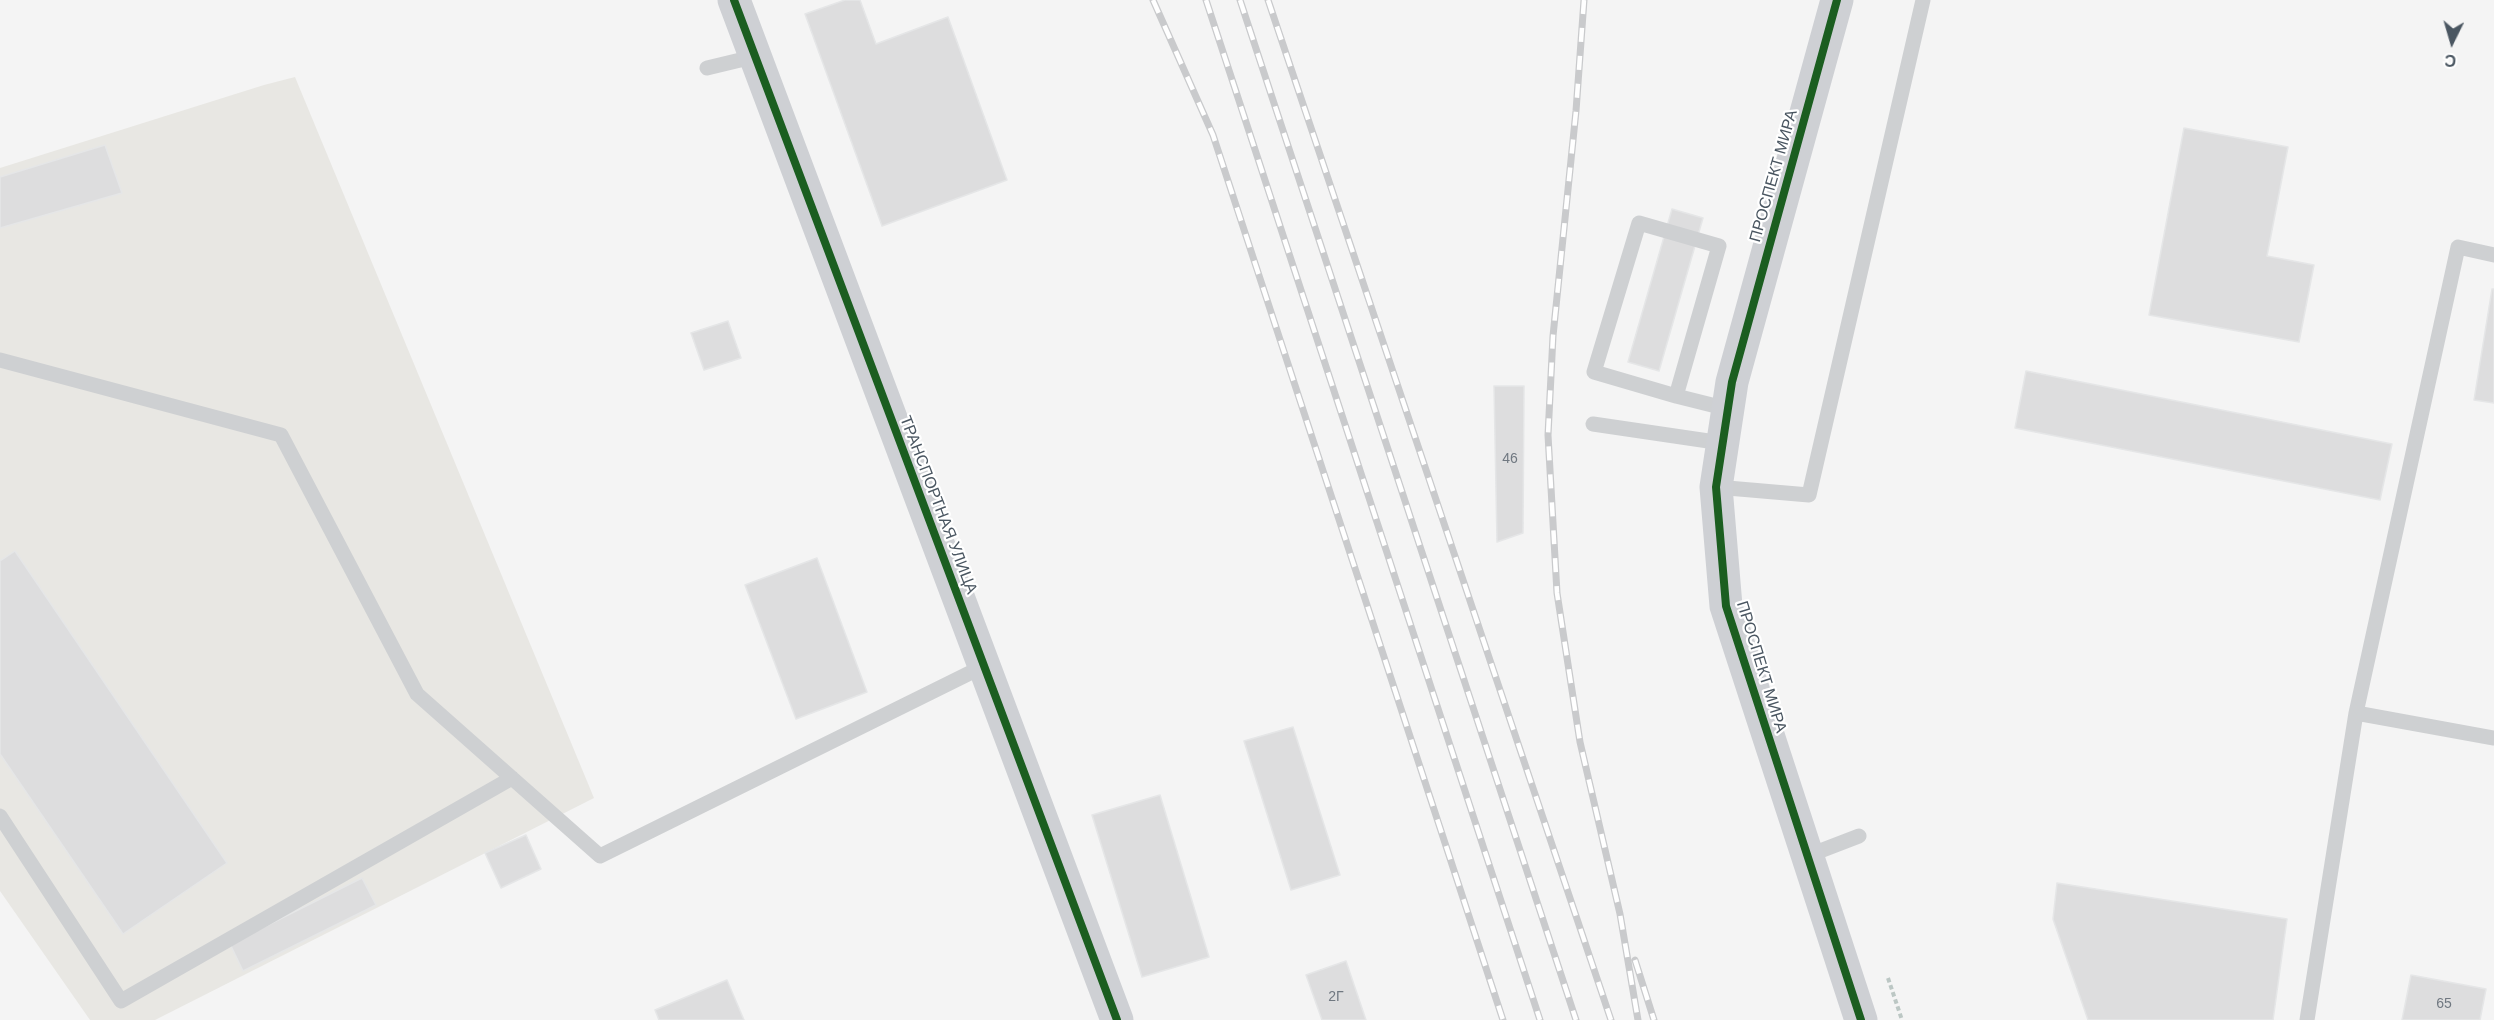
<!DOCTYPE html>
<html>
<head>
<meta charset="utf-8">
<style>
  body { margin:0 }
  #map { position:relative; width:2494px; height:1020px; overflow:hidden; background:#f4f4f4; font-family:Arial,sans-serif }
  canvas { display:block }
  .north { position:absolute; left:2422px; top:12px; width:60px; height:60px; -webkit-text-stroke:4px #fff; paint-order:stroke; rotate:185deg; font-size:16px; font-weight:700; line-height:24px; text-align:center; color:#4a5661 }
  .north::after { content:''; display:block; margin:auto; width:21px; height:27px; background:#4a5661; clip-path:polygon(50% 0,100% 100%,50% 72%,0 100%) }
</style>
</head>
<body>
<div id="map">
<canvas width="2494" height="1020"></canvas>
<div class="north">С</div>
</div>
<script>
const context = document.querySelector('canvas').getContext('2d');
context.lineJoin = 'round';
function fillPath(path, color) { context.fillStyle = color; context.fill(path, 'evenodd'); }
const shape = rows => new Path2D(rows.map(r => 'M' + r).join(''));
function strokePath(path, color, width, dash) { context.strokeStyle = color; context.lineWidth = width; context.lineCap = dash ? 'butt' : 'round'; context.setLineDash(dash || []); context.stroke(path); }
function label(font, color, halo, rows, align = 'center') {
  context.font = font + ' Arial,sans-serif'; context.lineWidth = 4.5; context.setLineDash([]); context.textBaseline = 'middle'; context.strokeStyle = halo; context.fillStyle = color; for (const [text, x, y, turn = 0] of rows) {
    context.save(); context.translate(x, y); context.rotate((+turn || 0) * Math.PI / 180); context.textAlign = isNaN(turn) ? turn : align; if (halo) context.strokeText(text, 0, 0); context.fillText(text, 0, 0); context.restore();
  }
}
fillPath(shape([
  [295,77,594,798,155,1020,90,1020,0,891,0,168,264,85]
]), '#e8e7e3');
const building = shape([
  [845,0,860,0,876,44,948,17,1007,180,882,226,805,14,845,0],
  [2184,128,2288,147,2267,256,2314,265,2299,342,2149,315,2184,128],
  [105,145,122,193,0,228,0,177,105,145],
  [1672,209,1703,218,1659,371,1628,362,1672,209],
  [2492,289,2494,289,2494,403,2474,400,2492,289],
  [728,321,741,358,704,370,691,333,728,321],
  [2026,371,2392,444,2380,500,2015,428,2026,371],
  [1494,386,1524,386,1523,533,1497,542,1494,386],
  [15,551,227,863,123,934,0,754,0,561,15,551],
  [817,558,867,692,796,719,745,585,817,558],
  [1293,727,1340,875,1291,890,1244,741,1293,727],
  [1160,795,1209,957,1142,977,1092,815,1160,795],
  [526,835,541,869,501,888,485,853,526,835],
  [362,878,376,905,243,971,230,944,362,878],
  [2057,883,2287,919,2273,1020,2088,1020,2053,919,2057,883],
  [1346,961,1366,1020,1322,1020,1306,975,1346,961],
  [2411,975,2486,989,2480,1020,2402,1020,2411,975],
  [727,980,744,1020,659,1020,655,1010,727,980]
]);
fillPath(building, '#ddddde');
strokePath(building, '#e5e6e7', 1.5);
strokePath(shape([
  [1888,978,1902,1020]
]), '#bcc7c4', 4, [4.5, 3]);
strokePath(shape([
  [707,68,757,56],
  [0,360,281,435,417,694,600,856,984,666],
  [1676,396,1719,246,1639,223,1594,372,1676,396,1728,409],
  [1593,424,1722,443],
  [1716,487,1809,495,1923,0],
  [2356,713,2458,247,2494,255],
  [0,816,121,1001,512,778],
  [1807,856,1859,836],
  [2307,1020,2356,713,2494,738]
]), '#ced0d2', 15);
strokePath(shape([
  [734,0,1117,1020],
  [1837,0,1732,382,1716,487,1726,606,1861,1020]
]), '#ced0d4', 33);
const rail = shape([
  [1153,0,1213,135,1503,1020],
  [1206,0,1540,1020],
  [1240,0,1576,1020],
  [1268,0,1611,1020],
  [1584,0,1576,111,1553,336,1548,435,1557,593,1580,742,1620,914,1638,1020],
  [1635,960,1654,1020]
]);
strokePath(rail, '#c9cacc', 7);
strokePath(rail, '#fff', 4.5, [14]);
strokePath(shape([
  [734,0,1117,1020],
  [1837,0,1732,382,1716,487,1726,606,1861,1020]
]), '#1b5e20', 8);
label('14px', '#707881', null, [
  ["46",1510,459],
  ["2Г",1336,997],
  ["65",2444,1004]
]);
label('16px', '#4a5661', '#fff', [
  ["ПРОСПЕКТ МИРА",1774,176,-74],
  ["ТРАНСПОРТНАЯ УЛИЦА",938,505,69],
  ["ПРОСПЕКТ МИРА",1761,667,73]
]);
</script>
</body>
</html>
